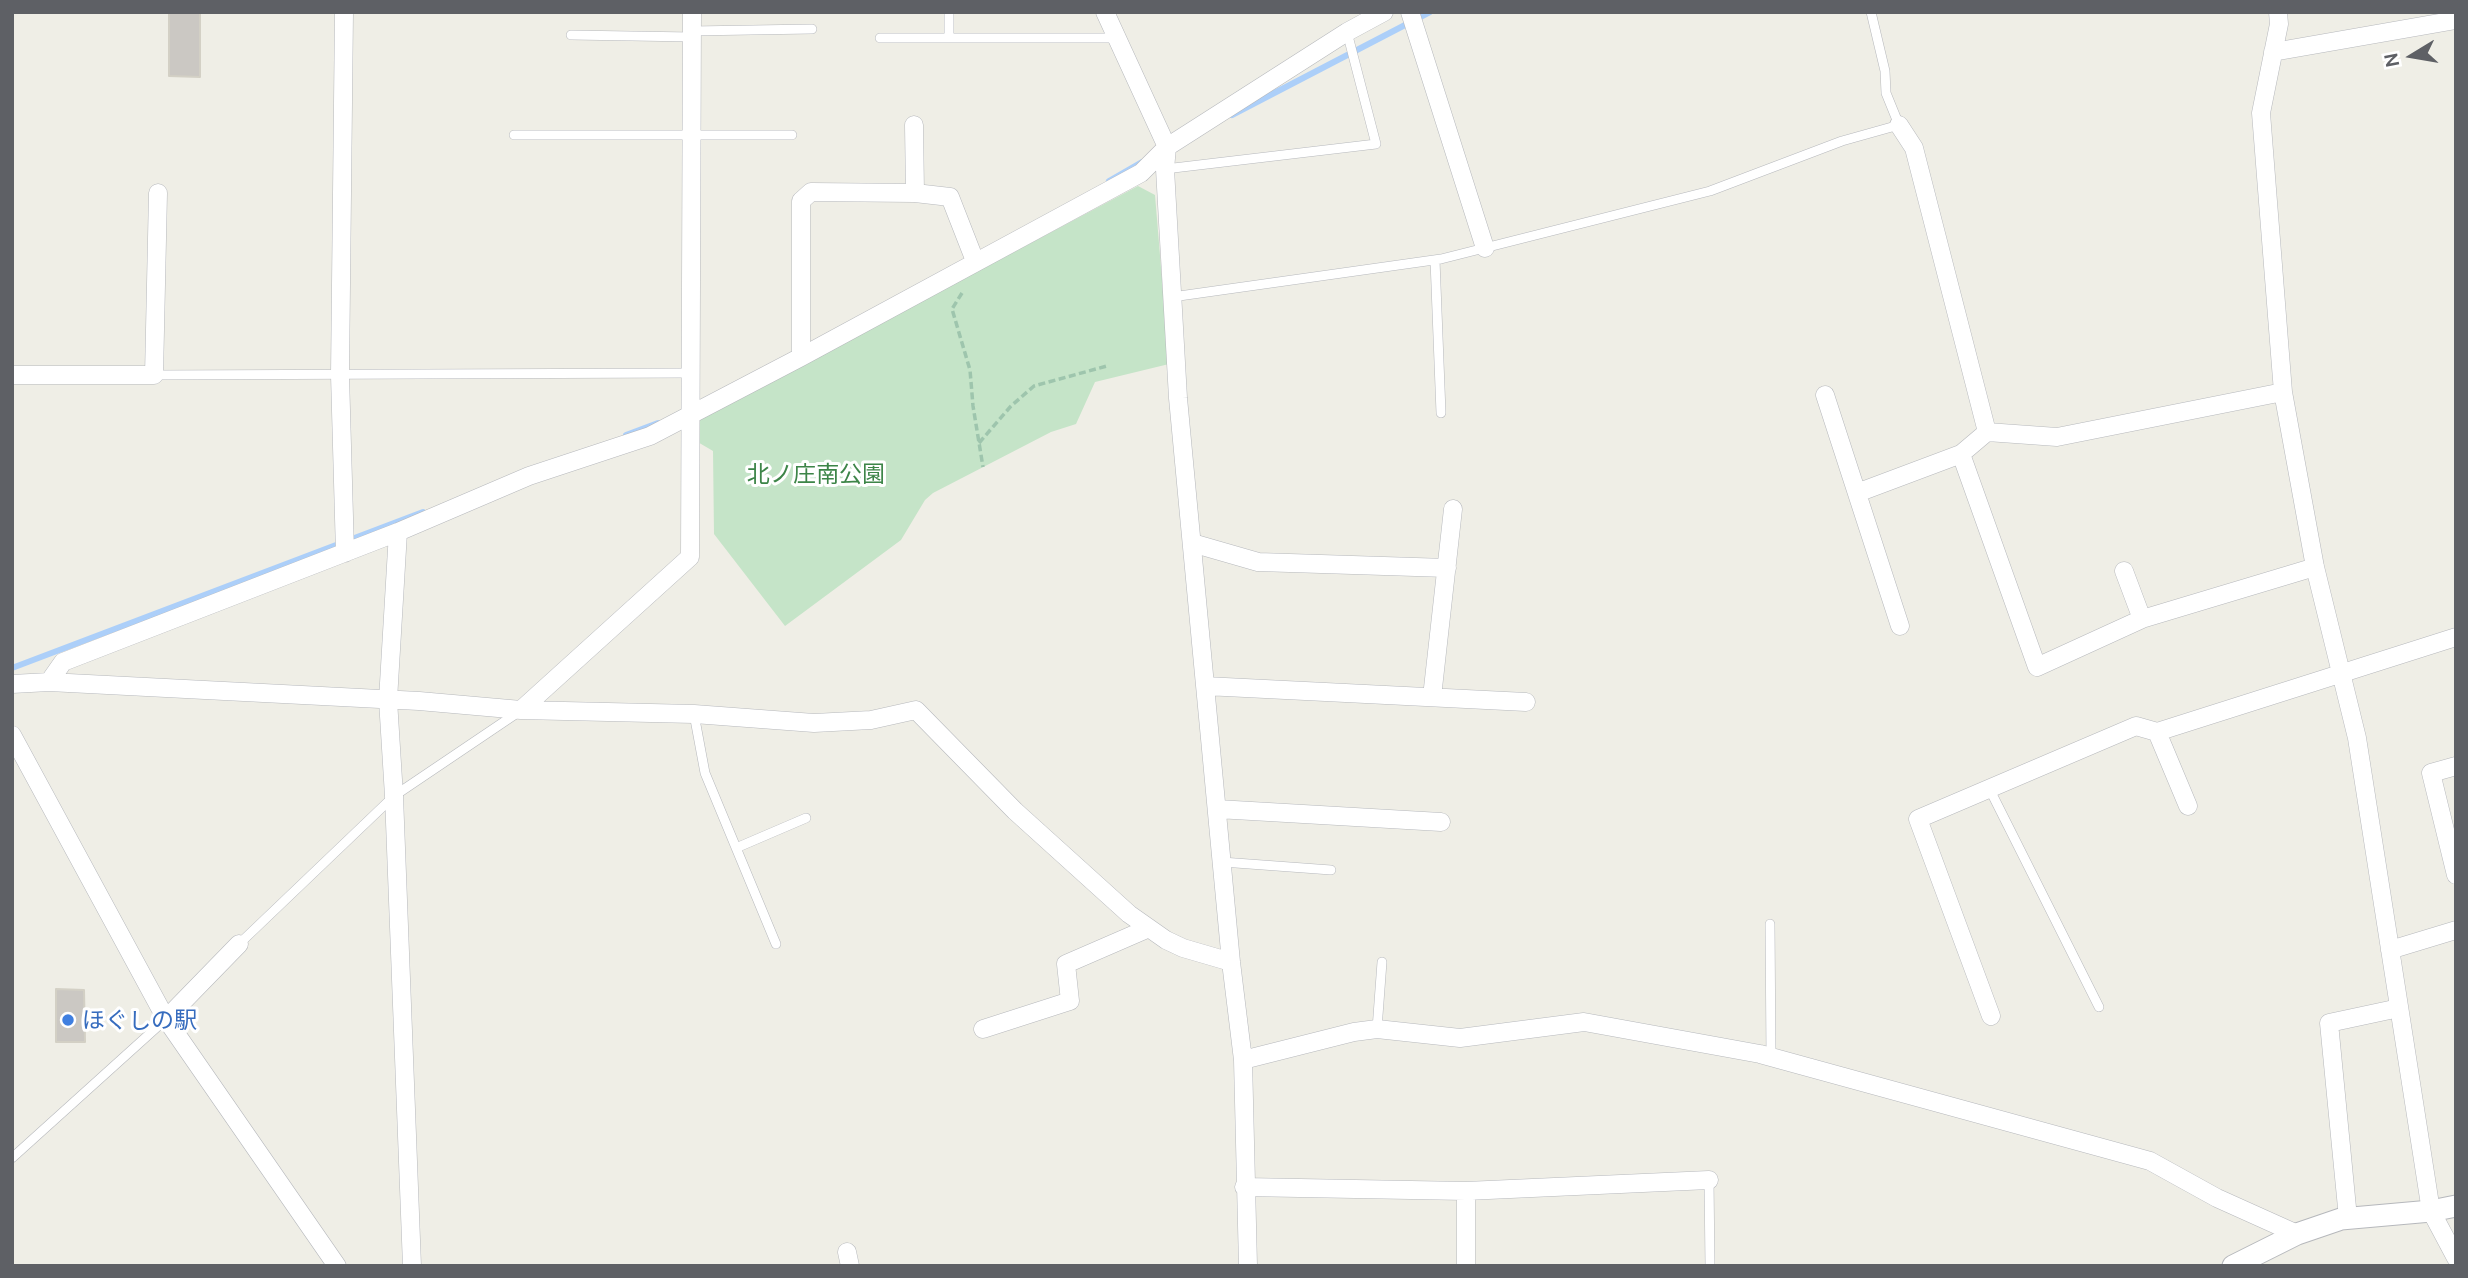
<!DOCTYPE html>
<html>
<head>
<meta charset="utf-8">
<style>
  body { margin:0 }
  #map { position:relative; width:2468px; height:1278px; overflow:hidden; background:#efeee6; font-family:Ubuntu,sans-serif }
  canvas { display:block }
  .frame { position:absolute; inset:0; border:14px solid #5e6065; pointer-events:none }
  .north { position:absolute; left:2377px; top:21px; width:70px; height:70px; -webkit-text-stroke:5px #fff; paint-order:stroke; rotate:259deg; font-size:19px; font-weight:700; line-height:28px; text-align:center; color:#5e6065 }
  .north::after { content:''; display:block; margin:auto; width:24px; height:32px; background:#5e6065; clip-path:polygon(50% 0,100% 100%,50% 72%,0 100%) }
</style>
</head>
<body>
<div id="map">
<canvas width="2468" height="1278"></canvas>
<div class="frame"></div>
<div class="north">N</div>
</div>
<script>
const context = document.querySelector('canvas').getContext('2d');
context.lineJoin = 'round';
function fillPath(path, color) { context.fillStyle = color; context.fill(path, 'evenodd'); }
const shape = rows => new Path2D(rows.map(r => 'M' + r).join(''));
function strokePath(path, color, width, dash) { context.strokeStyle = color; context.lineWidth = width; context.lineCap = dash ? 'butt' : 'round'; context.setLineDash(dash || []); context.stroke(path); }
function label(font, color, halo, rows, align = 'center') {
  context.font = font + ' Ubuntu,"Noto Sans JP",sans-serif'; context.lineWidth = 6; context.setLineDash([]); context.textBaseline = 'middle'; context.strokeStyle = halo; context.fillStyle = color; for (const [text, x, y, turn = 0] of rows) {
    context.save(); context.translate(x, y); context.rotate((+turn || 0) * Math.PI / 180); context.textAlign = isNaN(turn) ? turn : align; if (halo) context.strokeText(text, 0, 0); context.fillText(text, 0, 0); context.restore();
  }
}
fillPath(shape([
  [1138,186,1155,195,1169,364,1095,382,1076,424,1051,432,933,493,925,500,901,540,785,626,714,534,713,451,696,441,696,428,700,419]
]), '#c5e4c8');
strokePath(shape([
  [1232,115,1430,12],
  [1109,181,1142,162],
  [626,435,658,423],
  [12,668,423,512]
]), '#accff9', 6);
const building = shape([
  [169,12,200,12,200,77,169,76,169,12],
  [56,989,84,990,85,1042,56,1042,56,989]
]);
fillPath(building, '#cbc8c3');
strokePath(building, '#d3d0c5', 2);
const service = shape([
  [949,12,949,38],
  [692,31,812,29],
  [571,35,692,37],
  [880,38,1117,38],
  [514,135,792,135],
  [1165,169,1376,144,1347,32],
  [1435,260,1441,413],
  [1172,297,1441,259,1710,191,1842,141,1899,125,1886,93,1885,71,1871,12],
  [154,375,691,373],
  [694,714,705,773,776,944],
  [1989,788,2099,1007],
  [736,848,806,818],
  [1222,862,1331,870],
  [1770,924,1771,1057],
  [239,944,394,796,520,711],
  [1377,1029,1382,962],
  [12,1158,166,1019],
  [1709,1180,1710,1266]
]);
const minor = shape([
  [344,12,340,375,345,553],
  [1105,12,1167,147,1165,169,1178,398,1231,962,1243,1060,1248,1266],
  [1410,12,1485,248],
  [2278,12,2279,24,2261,113,2283,392,2315,567,2357,738,2431,1211,2456,1258],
  [2273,52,2456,20],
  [914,125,915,193],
  [1899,125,1914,148,1987,432,2057,437,2283,392],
  [801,357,801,201,811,192,915,193,950,197,975,261],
  [12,375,154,375,158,193],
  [1825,395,1900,626],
  [1961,454,2037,667,2142,619,2124,571],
  [1857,493,1961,454,1987,432],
  [398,532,388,700,394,796,412,1266],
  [1192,543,1258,562,1447,568],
  [2142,619,2315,567],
  [49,682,63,662,398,532,529,476,650,436,801,357,1141,173,1167,147,1347,32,1384,12],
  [12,684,49,682,419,701,521,710,694,714,814,723,871,720,916,710,1015,811,1129,914,1166,940,1183,948,1231,962],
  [1205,686,1526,702],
  [1432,697,1453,509],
  [521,710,690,557,692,12],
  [2157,732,2188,806],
  [12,735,166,1019,337,1266],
  [2456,766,2431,773,2456,875],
  [1217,809,1441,822],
  [2390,950,2456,930],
  [1991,1016,1918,819,2136,726,2157,732,2456,637],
  [166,1019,239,944],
  [983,1029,1070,1001,1066,964,1149,928],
  [1243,1060,1354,1032,1377,1029,1460,1038,1584,1022,1760,1054,2150,1161,2217,1198,2297,1234],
  [1244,1187,1466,1191,1709,1180],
  [1466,1191,1466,1266],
  [2348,1218,2329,1023,2399,1008],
  [847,1252,850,1266]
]);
const tertiary = shape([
  [2233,1266,2297,1234,2341,1219,2431,1211,2456,1206]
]);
strokePath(service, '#b6b8bc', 10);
strokePath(minor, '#b6b8bc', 19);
strokePath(tertiary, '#b6b8bc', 23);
strokePath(shape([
  [962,293,952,309,970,370,973,406,983,467],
  [979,443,1011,406,1034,386,1107,366]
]), '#9ec5ad', 3.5, [7, 3.5]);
strokePath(service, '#fff', 9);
strokePath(minor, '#fff', 18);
strokePath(tertiary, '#fff', 21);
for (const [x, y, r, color] of [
  [68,1020,7,"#3f7fe0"]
]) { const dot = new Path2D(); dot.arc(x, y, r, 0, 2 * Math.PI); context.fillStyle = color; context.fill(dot); strokePath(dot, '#fff', 2.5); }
label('23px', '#3d8548', '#fff', [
  ["北ノ庄南公園",816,474]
]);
label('23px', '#366cbe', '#fff', [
  ["ほぐしの駅",82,1020]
], 'left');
</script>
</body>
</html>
